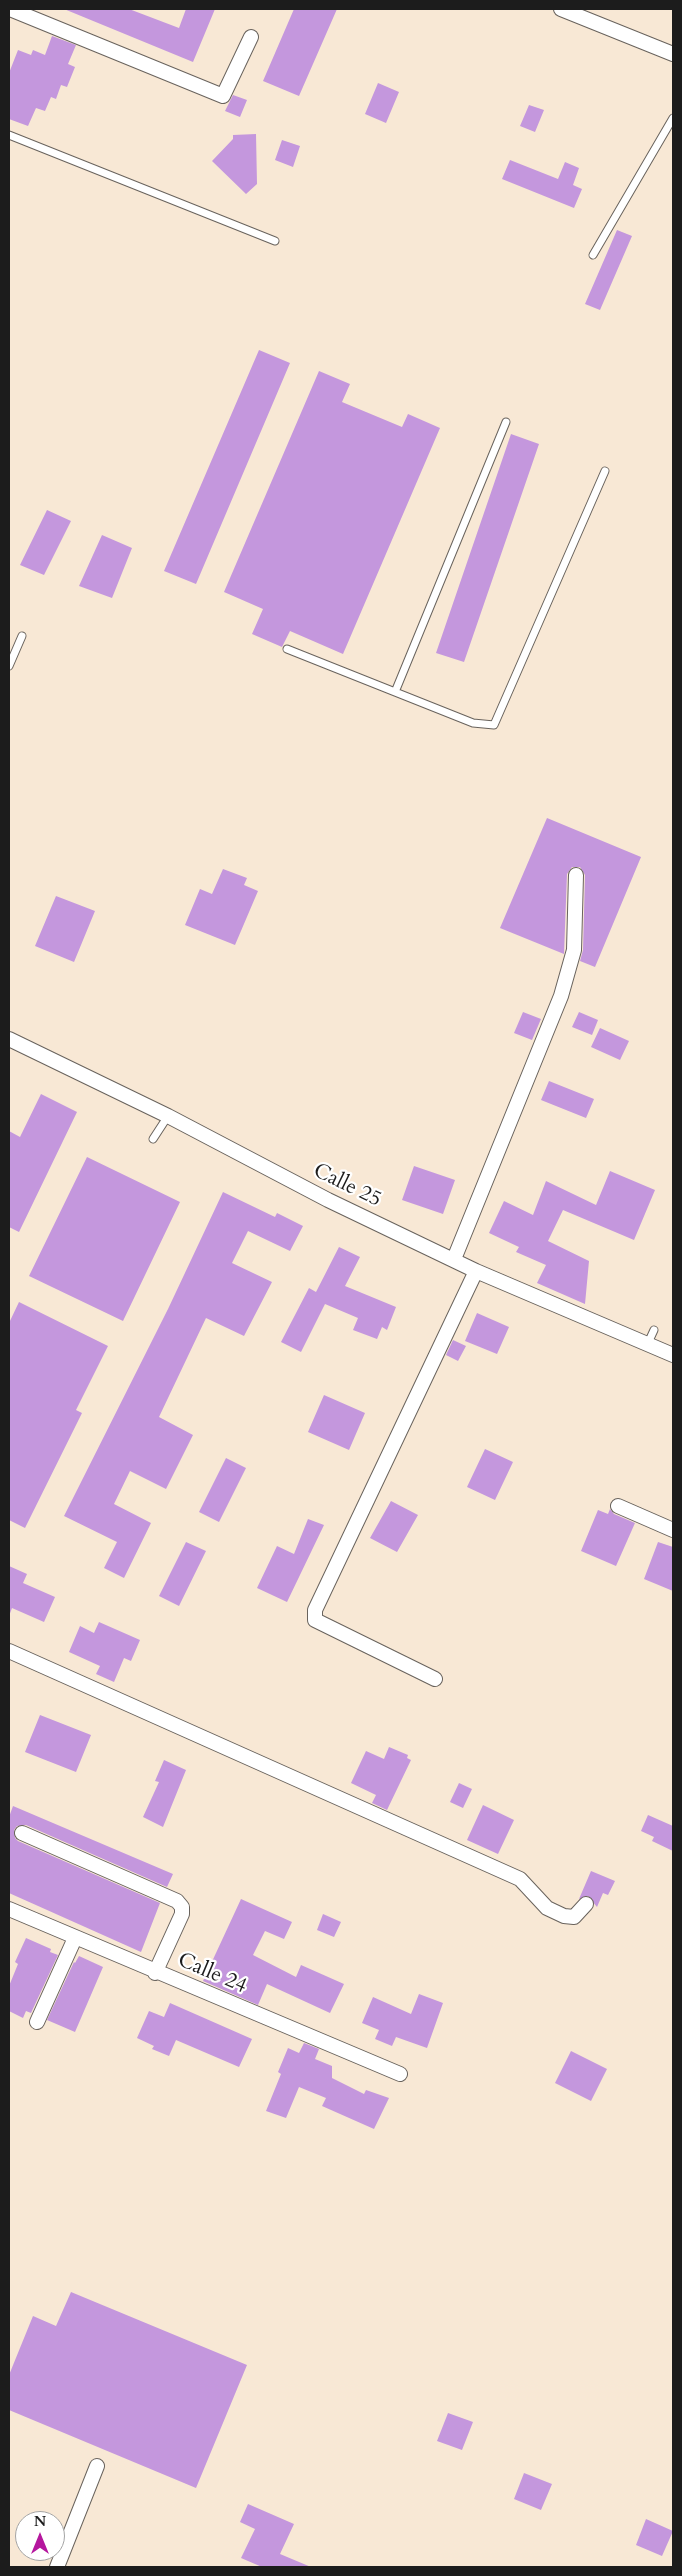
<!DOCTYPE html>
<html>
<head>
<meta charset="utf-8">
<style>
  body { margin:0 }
  #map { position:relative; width:682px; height:2576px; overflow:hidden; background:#f8e8d5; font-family:Cardo,serif }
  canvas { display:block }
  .frame { position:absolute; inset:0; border:10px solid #1c1c1c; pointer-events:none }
  .north { position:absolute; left:15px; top:2511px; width:50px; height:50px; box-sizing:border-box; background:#fff; border:1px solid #a4a4a4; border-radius:50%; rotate:0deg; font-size:14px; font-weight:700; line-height:20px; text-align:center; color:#1c1c1c }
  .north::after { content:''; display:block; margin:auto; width:18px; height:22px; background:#b5179e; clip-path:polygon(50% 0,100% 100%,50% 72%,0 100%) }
</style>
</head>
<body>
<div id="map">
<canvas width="682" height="2576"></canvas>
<div class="frame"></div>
<div class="north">N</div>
</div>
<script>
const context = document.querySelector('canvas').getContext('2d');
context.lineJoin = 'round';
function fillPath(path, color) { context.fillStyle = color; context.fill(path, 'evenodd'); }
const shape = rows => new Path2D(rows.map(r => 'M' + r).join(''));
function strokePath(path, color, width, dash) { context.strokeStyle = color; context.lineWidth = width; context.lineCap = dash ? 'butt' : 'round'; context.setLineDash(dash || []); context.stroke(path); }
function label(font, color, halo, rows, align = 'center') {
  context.font = font + ' Cardo,serif'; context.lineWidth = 4.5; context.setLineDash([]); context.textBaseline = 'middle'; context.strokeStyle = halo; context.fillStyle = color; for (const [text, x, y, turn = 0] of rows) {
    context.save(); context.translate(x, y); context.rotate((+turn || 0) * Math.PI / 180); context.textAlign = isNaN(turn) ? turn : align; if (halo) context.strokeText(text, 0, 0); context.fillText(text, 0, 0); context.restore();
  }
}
fillPath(shape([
  [64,9,129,9,179,28,186,9,215,9,193,62],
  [294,9,337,9,299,96,263,81],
  [52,36,76,45,68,64,75,67,67,87,61,85,56,99,51,97,45,111,36,108,28,126,9,119,9,73,18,50,31,55,33,50,45,55],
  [378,83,399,92,386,123,365,114],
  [233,95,247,100,240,117,225,111],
  [529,105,544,110,535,132,520,126],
  [256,134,257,184,246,194,212,161,233,139,233,135],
  [282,140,300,146,293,167,275,160],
  [510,160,558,179,565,162,579,168,573,185,582,189,574,208,502,179],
  [617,230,632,236,600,310,585,304],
  [259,350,290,363,196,584,164,571],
  [319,371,350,384,342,402,402,427,408,414,440,428,343,654,290,631,282,647,252,634,263,609,224,592],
  [511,434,539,444,464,662,436,653],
  [47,510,71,521,44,575,20,565],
  [102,535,132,548,112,598,79,586],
  [547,818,641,857,595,967,580,961,583,950,585,875,580,867,572,867,567,874,564,954,500,928],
  [223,869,247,878,244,885,258,891,235,945,185,925,200,889,212,894],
  [56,896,95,911,74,962,35,946],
  [523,1012,541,1019,532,1040,514,1033],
  [579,1012,598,1020,592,1035,572,1027],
  [600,1028,629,1041,620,1060,591,1047],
  [549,1081,594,1099,586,1118,541,1100],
  [41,1094,77,1112,19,1232,9,1227,9,1131,20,1137],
  [87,1157,180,1202,123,1321,29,1276],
  [414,1166,455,1180,443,1214,402,1200],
  [610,1171,655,1190,634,1240,563,1210,548,1241,589,1261,585,1304,537,1283,546,1265,516,1252,519,1247,489,1233,504,1201,533,1215,546,1181,596,1205],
  [223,1192,275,1217,277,1213,303,1226,290,1251,248,1231,232,1263,272,1282,244,1336,206,1318,159,1417,193,1435,166,1489,130,1471,114,1504,151,1523,124,1578,104,1568,117,1542,64,1516,168,1309],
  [339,1247,360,1257,345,1286,396,1307,387,1330,382,1327,377,1339,353,1330,358,1318,325,1304,301,1352,281,1342,309,1288,316,1292],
  [19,1302,108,1346,76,1410,82,1413,25,1528,9,1520,9,1323],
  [477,1313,509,1327,497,1354,465,1341],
  [453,1340,466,1346,458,1361,446,1355],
  [324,1395,365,1413,349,1450,308,1432],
  [485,1449,513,1462,495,1500,467,1487],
  [226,1458,246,1468,219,1522,199,1512],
  [391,1501,418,1515,397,1552,370,1538],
  [610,1509,614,1514,635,1523,616,1566,581,1551,598,1510,608,1514],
  [308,1519,324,1525,287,1602,257,1588,277,1546,294,1554],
  [186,1542,206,1551,179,1606,159,1596],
  [658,1542,673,1547,673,1591,644,1579],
  [9,1566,27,1574,23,1583,55,1597,44,1622,12,1608,9,1616],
  [99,1622,140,1640,131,1661,124,1658,114,1682,96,1674,100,1666,69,1652,80,1626,94,1633],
  [40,1715,91,1735,76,1772,25,1752],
  [389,1747,408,1755,407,1758,411,1760,387,1810,372,1803,376,1795,351,1783,366,1751,384,1759],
  [164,1760,186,1770,163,1827,143,1817,159,1782,155,1781],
  [459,1783,472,1789,463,1808,450,1802],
  [483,1805,514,1820,498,1854,467,1840],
  [13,1806,173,1874,167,1887,26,1825,17,1826,14,1830,15,1838,18,1841,160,1903,141,1952,9,1893,9,1817],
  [648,1815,673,1826,673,1851,652,1841,654,1837,641,1831],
  [591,1871,615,1881,608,1895,603,1893,597,1907,588,1896,579,1899],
  [241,1899,292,1922,284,1939,265,1931,253,1955,296,1977,301,1965,344,1984,330,2013,267,1984,258,2005,203,1981],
  [323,1914,341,1922,334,1937,317,1930],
  [26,1938,51,1949,50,1952,58,1955,31,2013,26,2011,23,2018,9,2011,9,1986,18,1964,15,1962],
  [79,1956,103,1967,75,2032,47,2020,74,1962,75,1963],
  [419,1994,443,2003,427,2048,396,2037,392,2046,375,2039,379,2030,362,2023,373,1997,411,2014],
  [170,2003,252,2039,239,2067,176,2040,169,2056,152,2049,154,2046,137,2038,149,2011,164,2017],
  [304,2043,319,2049,315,2059,332,2066,332,2078,364,2094,366,2090,389,2098,374,2129,322,2106,326,2098,299,2087,286,2118,266,2111,281,2074,278,2072,288,2048,299,2053],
  [571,2051,607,2069,591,2101,555,2083],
  [71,2292,247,2365,196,2488,9,2410,9,2375,33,2316,56,2326],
  [448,2413,473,2422,462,2450,437,2441],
  [524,2473,552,2484,541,2510,514,2499],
  [248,2504,294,2524,280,2554,311,2567,262,2567,241,2558,255,2529,240,2522],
  [646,2519,673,2531,662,2556,636,2545]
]), '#c497dd');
const service = shape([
  [9,135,275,241],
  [593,255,673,118],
  [287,649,473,723,494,725,605,471],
  [9,666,22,636],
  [395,692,506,422],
  [153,1139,168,1116],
  [648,1343,654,1330]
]);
const minor = shape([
  [10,9,223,96,251,37],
  [561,9,673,54],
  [9,1039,168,1116,328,1200,476,1271,673,1355],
  [454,1259,561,996,574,950,576,875],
  [618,1506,673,1530],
  [9,1651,520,1879,547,1908,564,1916,574,1917,586,1904],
  [435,1679,315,1620,315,1610,476,1271],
  [22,1833,177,1901,182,1907,182,1914,155,1973],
  [9,1909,400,2074],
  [37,2022,75,1938],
  [57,2567,97,2466]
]);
strokePath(service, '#69635d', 9);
strokePath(minor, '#69635d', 16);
strokePath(service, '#fff', 7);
strokePath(minor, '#fff', 14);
label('21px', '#1c1c1c', '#fff', [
  ["Calle 25",347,1186,26],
  ["Calle 24",212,1974,23]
]);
</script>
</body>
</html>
